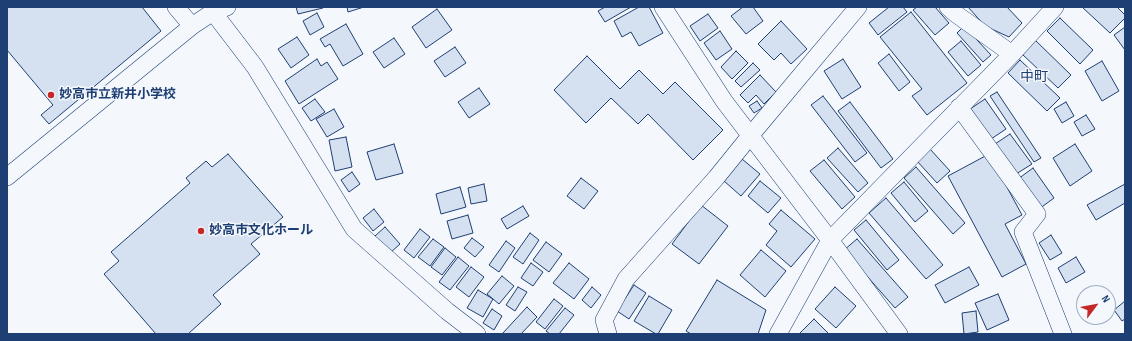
<!DOCTYPE html>
<html>
<head>
<meta charset="utf-8">
<style>
  body { margin:0 }
  #map { position:relative; width:1132px; height:341px; overflow:hidden; background:#f4f7fb; font-family:"Sofia Sans Condensed",sans-serif }
  canvas { display:block }
  .frame { position:absolute; inset:0; border:8px solid #1d3f73; pointer-events:none }
  .north { position:absolute; left:1076px; top:285px; width:40px; height:40px; box-sizing:border-box; background:#f4f7fb; border:1px solid #9eadc5; border-radius:50%; rotate:58deg; font-size:11px; font-weight:700; line-height:16px; text-align:center; color:#1d3f73 }
  .north::after { content:''; display:block; margin:auto; width:14px; height:18px; background:#c62828; clip-path:polygon(50% 0,100% 100%,50% 72%,0 100%) }
</style>
</head>
<body>
<div id="map">
<canvas width="1132" height="341"></canvas>
<div class="frame"></div>
<div class="north">N</div>
</div>
<script>
const context = document.querySelector('canvas').getContext('2d');
context.lineJoin = 'round';
function fillPath(path, color) { context.fillStyle = color; context.fill(path, 'evenodd'); }
const shape = rows => new Path2D(rows.map(r => 'M' + r).join(''));
function strokePath(path, color, width, dash) { context.strokeStyle = color; context.lineWidth = width; context.lineCap = dash ? 'butt' : 'round'; context.setLineDash(dash || []); context.stroke(path); }
function label(font, color, halo, rows, align = 'center') {
  context.font = font + ' "Sofia Sans Condensed","Noto Sans JP",sans-serif'; context.lineWidth = 3; context.setLineDash([]); context.textBaseline = 'middle'; context.strokeStyle = halo; context.fillStyle = color; for (const [text, x, y, turn = 0] of rows) {
    context.save(); context.translate(x, y); context.rotate((+turn || 0) * Math.PI / 180); context.textAlign = isNaN(turn) ? turn : align; if (halo) context.strokeText(text, 0, 0); context.fillText(text, 0, 0); context.restore();
  }
}
const building = shape([
  [7,7,142,7,161,31,49,124,41,115,53,105,7,50,7,7],
  [296,7,323,7,323,8,298,14,296,7],
  [347,7,364,7,348,12,347,7],
  [605,7,631,7,605,22,598,11,605,7],
  [639,7,649,7,663,33,639,46,631,32,622,37,614,21,639,7],
  [743,7,753,7,763,21,746,34,731,16,743,7],
  [889,7,903,7,907,12,878,35,869,23,889,7],
  [917,7,935,7,949,23,935,35,913,10,917,7],
  [968,7,1007,7,1022,23,1009,37,985,26,968,7],
  [1082,7,1117,7,1125,15,1125,18,1110,33,1082,7],
  [437,9,452,30,426,48,412,27,437,9],
  [911,12,967,83,927,115,912,96,922,89,880,37,911,12],
  [317,13,324,27,310,35,303,21,317,13],
  [708,14,718,28,700,41,690,26,708,14],
  [1060,18,1093,50,1080,64,1047,31,1060,18],
  [781,21,807,49,791,64,781,53,774,60,758,44,781,21],
  [346,24,363,54,343,66,330,44,325,47,320,39,346,24],
  [964,26,991,55,983,62,957,33,964,26],
  [1125,27,1125,50,1114,35,1125,27],
  [720,31,732,49,716,60,704,43,720,31],
  [297,37,309,55,291,68,278,49,297,37],
  [394,38,405,54,384,68,373,52,394,38],
  [1035,40,1071,75,1058,88,1022,54,1035,40],
  [961,41,981,65,968,76,948,52,961,41],
  [455,47,466,63,445,77,434,61,455,47],
  [736,51,748,63,732,79,721,67,736,51],
  [889,54,910,82,899,91,878,63,889,54],
  [587,56,620,89,639,70,663,94,675,82,723,130,693,160,648,114,638,124,611,98,586,123,554,90,587,56],
  [317,59,321,66,327,62,338,79,299,104,285,81,317,59],
  [843,59,861,87,842,99,824,71,843,59],
  [1020,60,1060,98,1047,111,1008,73,1020,60],
  [1102,61,1119,91,1102,101,1085,71,1102,61],
  [753,63,760,70,741,87,735,81,753,63],
  [760,75,776,92,764,104,756,95,748,103,740,95,760,75],
  [479,88,490,104,469,118,458,102,479,88],
  [997,92,1041,158,1034,162,990,96,997,92],
  [823,96,867,153,855,162,811,105,823,96],
  [315,99,325,112,311,121,302,108,315,99],
  [985,99,1006,129,991,139,970,109,985,99],
  [757,101,762,108,754,113,749,106,757,101],
  [850,102,893,159,881,168,838,111,850,102],
  [1066,102,1074,116,1062,123,1054,109,1066,102],
  [334,109,344,127,327,137,316,119,334,109],
  [1086,115,1095,129,1082,136,1074,122,1086,115],
  [1010,134,1032,164,1016,174,995,144,1010,134],
  [346,137,352,167,335,171,329,140,346,137],
  [394,144,403,173,376,180,367,152,394,144],
  [1075,144,1092,171,1070,186,1053,158,1075,144],
  [838,148,868,183,858,192,827,158,838,148],
  [930,149,950,171,937,183,917,161,930,149],
  [228,154,283,217,251,244,260,254,213,295,221,304,188,334,156,334,104,274,119,261,111,252,190,183,186,178,206,161,212,167,228,154],
  [989,154,1022,215,1005,224,1026,264,1002,277,948,176,989,154],
  [742,159,760,174,741,196,724,181,742,159],
  [824,160,855,197,842,209,810,171,824,160],
  [916,167,965,223,953,234,904,178,916,167],
  [1033,168,1054,198,1039,209,1018,179,1033,168],
  [352,172,360,184,349,192,341,180,352,172],
  [581,178,598,191,584,209,567,196,581,178],
  [760,181,781,198,768,213,748,196,760,181],
  [904,182,928,211,915,222,891,193,904,182],
  [484,184,487,201,471,204,468,188,484,184],
  [1125,184,1125,203,1096,220,1087,205,1125,184],
  [460,187,466,207,441,214,436,194,460,187],
  [886,198,943,265,926,279,869,213,886,198],
  [701,205,728,226,699,264,672,244,701,205],
  [523,206,529,216,507,229,501,219,523,206],
  [374,209,384,222,373,231,363,218,374,209],
  [781,210,815,239,791,267,766,245,777,231,769,224,781,210],
  [468,215,473,233,452,239,447,221,468,215],
  [866,220,899,260,887,270,854,230,866,220],
  [385,227,400,244,390,253,375,236,385,227],
  [420,229,430,237,414,258,404,250,420,229],
  [530,233,539,240,523,264,513,257,530,233],
  [1051,235,1062,253,1050,260,1039,243,1051,235],
  [472,238,484,247,475,257,464,248,472,238],
  [433,239,444,247,430,266,418,257,433,239],
  [857,239,908,297,895,308,844,250,857,239],
  [506,241,515,248,499,272,489,265,506,241],
  [546,242,562,254,549,272,533,260,546,242],
  [445,248,456,257,442,275,431,267,445,248],
  [761,250,786,271,765,297,740,275,761,250],
  [458,257,469,266,450,290,439,282,458,257],
  [1076,257,1085,272,1066,283,1058,268,1076,257],
  [531,263,543,272,533,286,521,278,531,263],
  [569,263,589,279,574,299,553,283,569,263],
  [471,267,484,277,469,297,456,287,471,267],
  [969,267,979,285,945,303,935,285,969,267],
  [502,276,514,286,499,304,487,294,502,276],
  [717,280,766,310,758,334,691,334,686,331,717,280],
  [634,285,646,293,629,319,617,311,634,285],
  [518,287,527,292,515,311,506,305,518,287],
  [592,287,601,295,591,308,582,300,592,287],
  [835,287,856,306,836,328,815,309,835,287],
  [478,290,493,299,483,317,467,308,478,290],
  [998,294,1009,320,987,330,975,303,998,294],
  [649,296,672,310,658,334,656,334,634,321,649,296],
  [554,299,563,306,545,329,536,322,554,299],
  [1125,301,1125,319,1122,321,1114,310,1125,301],
  [527,307,537,317,521,334,502,334,527,307],
  [565,308,574,315,559,334,550,334,546,331,565,308],
  [492,309,502,316,494,330,483,323,492,309],
  [976,311,978,332,964,334,962,313,976,311],
  [814,319,829,334,799,334,814,319]
]);
fillPath(building, '#d5e0f0');
strokePath(building, '#1d3f73', 1);
const minor = shape([
  [176,7,192,26],
  [663,7,724,101,830,240,899,334],
  [948,7,956,14,1012,54],
  [213,12,255,67,354,229,447,311,477,334],
  [959,107,1037,214,1023,232,1063,334],
  [7,177,192,26,213,12,227,7],
  [608,334,604,320,626,279,716,178,750,136,858,7],
  [778,334,830,240,1012,54,1055,7]
]);
strokePath(minor, '#1d3f73', 18);
strokePath(minor, '#f4f7fb', 17);
for (const [x, y, r, color] of [
  [51,95,4,"#c62828"],
  [201,231,4,"#c62828"]
]) { const dot = new Path2D(); dot.arc(x, y, r, 0, 2 * Math.PI); context.fillStyle = color; context.fill(dot); strokePath(dot, '#f4f7fb', 1.5); }
label('bold 13px', '#1d3f73', '#f4f7fb', [
  ["妙高市立新井小学校",59,95],
  ["妙高市文化ホール",209,231]
], 'left');
label('14px', '#1d3f73', '#f4f7fb', [
  ["中町",1034,77]
]);
</script>
</body>
</html>
